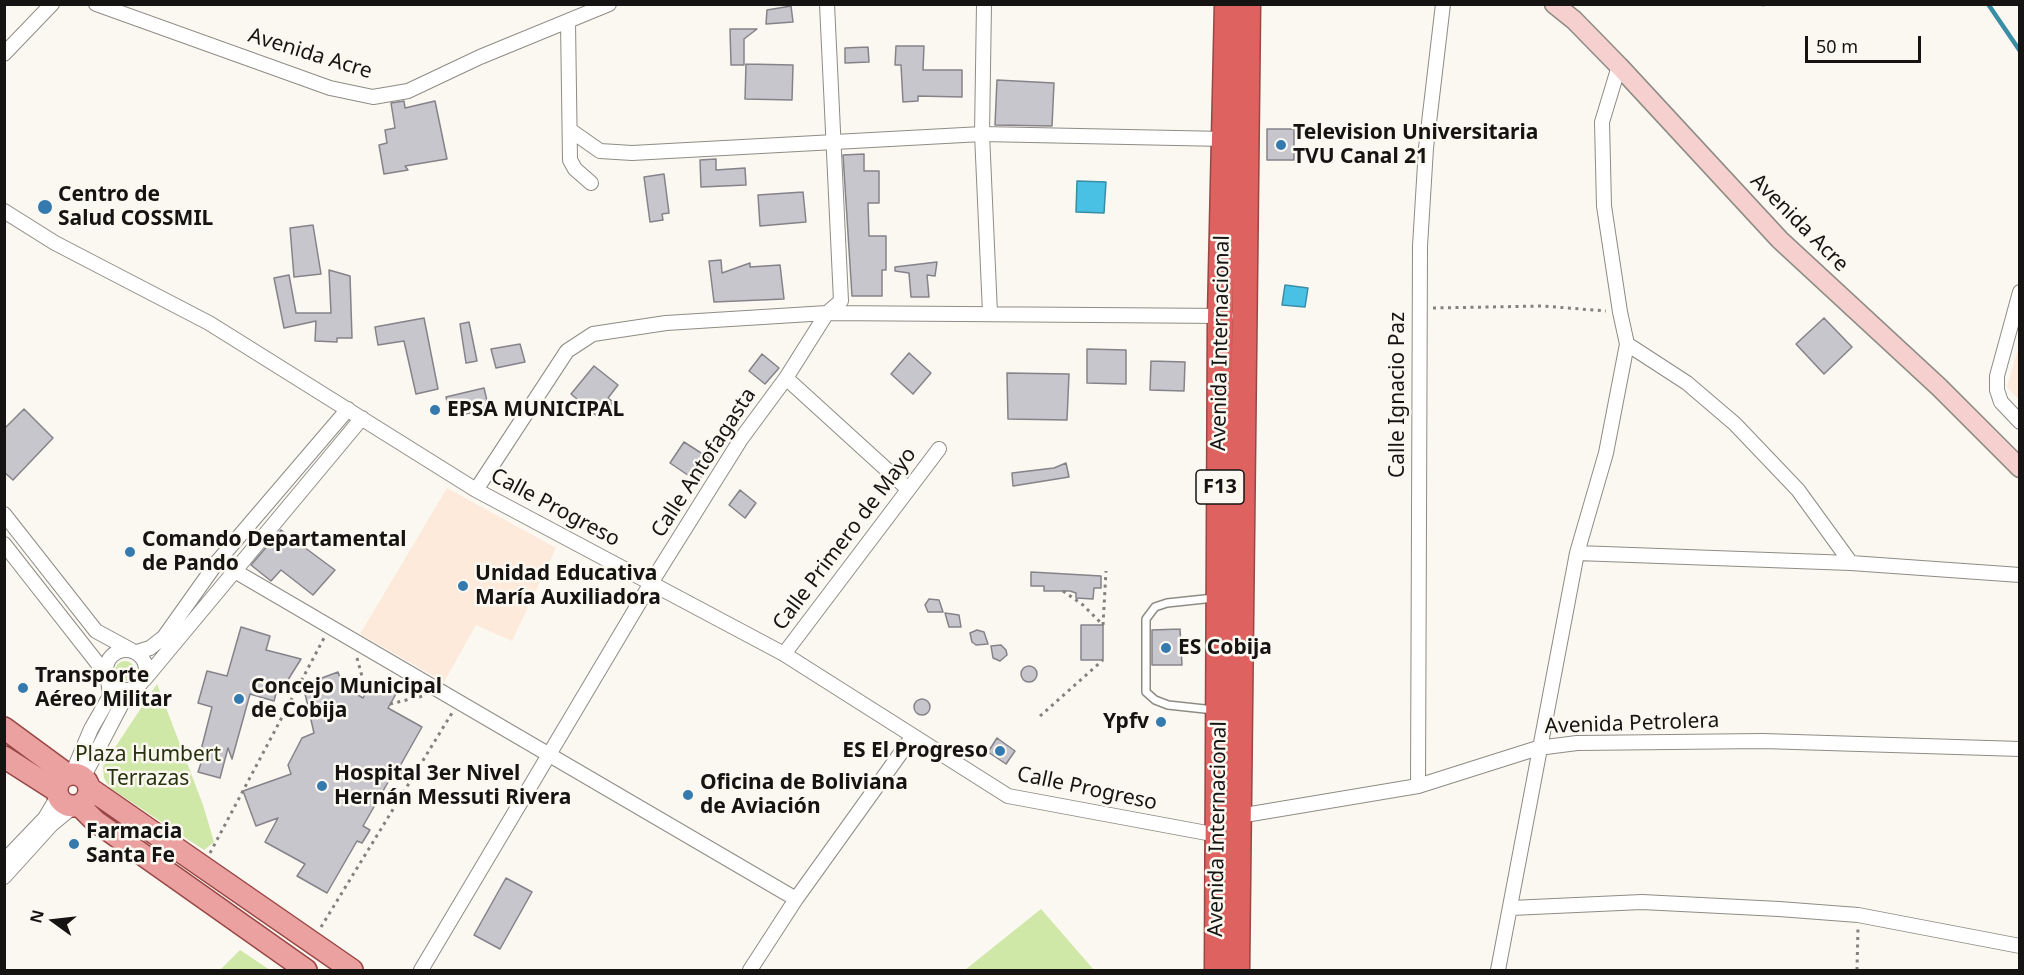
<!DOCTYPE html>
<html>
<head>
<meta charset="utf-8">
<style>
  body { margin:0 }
  #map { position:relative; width:2024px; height:975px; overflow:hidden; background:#faf8f0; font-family:"Noto Sans",sans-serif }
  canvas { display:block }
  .frame { position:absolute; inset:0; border:6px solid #151412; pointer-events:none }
  .north { position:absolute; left:24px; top:891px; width:60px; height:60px; -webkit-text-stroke:4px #faf8f0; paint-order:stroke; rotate:285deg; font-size:16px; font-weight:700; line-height:24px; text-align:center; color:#151412 }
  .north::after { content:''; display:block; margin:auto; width:21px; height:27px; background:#151412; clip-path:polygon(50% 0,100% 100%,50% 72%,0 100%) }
  .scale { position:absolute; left:1805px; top:36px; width:116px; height:27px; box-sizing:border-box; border:3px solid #151412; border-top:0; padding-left:8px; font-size:18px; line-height:21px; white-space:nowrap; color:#151412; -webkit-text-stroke:4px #faf8f0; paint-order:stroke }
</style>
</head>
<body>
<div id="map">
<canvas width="2024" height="975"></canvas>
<div class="frame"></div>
<div class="north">N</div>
<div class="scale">50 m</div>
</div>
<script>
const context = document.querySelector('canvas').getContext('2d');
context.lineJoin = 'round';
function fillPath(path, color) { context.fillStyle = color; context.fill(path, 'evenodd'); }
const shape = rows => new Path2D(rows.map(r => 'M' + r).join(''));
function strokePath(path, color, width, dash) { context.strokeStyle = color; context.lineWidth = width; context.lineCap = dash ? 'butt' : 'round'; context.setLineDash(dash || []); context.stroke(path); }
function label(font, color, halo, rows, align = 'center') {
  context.font = font + ' "Noto Sans",sans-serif'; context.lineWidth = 5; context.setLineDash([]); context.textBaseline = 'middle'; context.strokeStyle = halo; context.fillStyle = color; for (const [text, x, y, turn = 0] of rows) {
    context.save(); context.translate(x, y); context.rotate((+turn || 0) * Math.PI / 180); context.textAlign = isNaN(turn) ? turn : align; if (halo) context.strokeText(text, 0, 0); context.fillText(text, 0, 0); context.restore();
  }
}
fillPath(shape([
  [2019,346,2019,400,2007,387],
  [447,488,556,548,512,641,476,625,444,682,360,634]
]), '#feeadb');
fillPath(shape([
  '115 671a10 10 0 1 1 20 0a10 10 0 1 1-20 0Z',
  [157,684,203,805,214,842,204,850,110,788,104,778,103,767,108,758],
  [1041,909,1094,970,965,970],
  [240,950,270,970,220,970]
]), '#cfe7a7');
const water = shape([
  [1077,181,1106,182,1104,213,1076,212,1077,181],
  [1285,285,1308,288,1305,307,1282,305,1285,285]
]);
fillPath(water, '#48c1e4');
strokePath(water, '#398da5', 1.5);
strokePath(shape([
  [1762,4,1764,4],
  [1988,4,2020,51]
]), '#398da5', 4.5);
const building = shape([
  [791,6,793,22,766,24,767,10,791,6],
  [730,29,757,29,744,39,744,65,731,65,730,29],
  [896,46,924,46,923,70,962,70,962,97,918,96,918,101,903,102,901,65,895,65,896,46],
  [868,47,869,62,845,63,845,48,868,47],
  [746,64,793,65,792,100,745,99,746,64],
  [997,80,1054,83,1052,126,995,125,997,80],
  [404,101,405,108,435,101,447,159,405,166,408,170,384,174,379,145,387,143,385,130,395,128,391,103,404,101],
  [1267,129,1294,129,1294,160,1267,160,1267,129],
  [864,154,864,171,879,171,879,203,868,203,869,236,886,236,886,270,882,270,882,296,852,296,843,155,864,154],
  [716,159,716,170,745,168,746,185,701,187,700,160,716,159],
  [664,174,669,213,662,214,663,220,650,222,644,177,664,174],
  [803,192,806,222,760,226,758,195,803,192],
  [313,225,321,274,294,277,290,228,313,225],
  [721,260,722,273,750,263,750,267,780,265,784,299,714,302,709,261,721,260],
  [937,262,935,276,927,275,929,297,911,297,909,273,895,271,895,267,937,262],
  [329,270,350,276,352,338,337,338,337,342,315,341,316,321,284,328,274,278,289,275,296,313,331,313,329,270],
  [424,318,438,389,416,394,404,341,378,345,375,327,424,318],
  [1824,318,1852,347,1824,374,1796,344,1824,318],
  [469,322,477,361,466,363,460,324,469,322],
  [520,344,525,362,496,368,491,349,520,344],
  [1087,349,1126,350,1126,384,1087,383,1087,349],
  [909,353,931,373,913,394,891,374,909,353],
  [762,354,779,368,765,384,749,371,762,354],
  [1151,361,1185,362,1184,391,1150,390,1151,361],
  [594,366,618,385,608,398,613,402,599,418,571,394,594,366],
  [1007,373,1069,374,1067,420,1008,419,1007,373],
  [484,388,489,409,451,417,446,397,484,388],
  [24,409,53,438,13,480,4,472,4,429,24,409],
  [684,442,712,460,698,482,670,463,684,442],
  [1066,463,1069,477,1013,486,1012,473,1054,468,1066,463],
  [740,490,756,503,745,518,729,505,740,490],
  [281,530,335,570,313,595,281,570,271,581,251,565,281,530],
  [1031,572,1101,576,1101,588,1094,588,1093,599,1076,598,1076,593,1070,591,1044,591,1044,586,1031,586,1031,572],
  [929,599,939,600,943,612,928,612,925,605,929,599],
  [945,613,959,615,961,627,949,627,945,613],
  [1081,625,1103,625,1103,660,1081,660,1081,625],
  [241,627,270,636,266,650,301,659,281,691,277,690,274,701,250,694,232,759,228,748,220,778,198,772,205,751,201,750,212,707,198,703,207,671,227,676,241,627],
  [1180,629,1182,665,1152,665,1152,630,1180,629],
  [977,630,984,632,988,644,976,645,972,642,970,633,977,630],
  [1001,645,1006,650,1007,655,1000,661,993,658,991,646,1001,645],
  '1021 674a8 8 0 1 1 16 0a8 8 0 1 1-16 0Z',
  [338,672,343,686,363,698,372,681,396,694,388,708,422,727,400,766,404,769,397,781,391,777,363,826,370,830,362,843,357,841,327,893,297,876,305,864,265,842,278,818,256,826,243,791,291,774,288,765,302,738,314,733,303,685,338,672],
  '914 707a8 8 0 1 1 16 0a8 8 0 1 1-16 0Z',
  [997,738,1015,751,1006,764,988,752,997,738],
  [506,878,532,892,500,949,474,935,506,878]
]);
fillPath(building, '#c8c6cd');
strokePath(building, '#858389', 1.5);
const lane = shape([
  [1214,710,1168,705,1155,700,1146,692,1146,619,1155,607,1167,603,1214,598]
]);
const street = shape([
  [96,4,330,88,373,97,408,91,480,57,609,4],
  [984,4,982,134,990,313],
  [568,22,570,160,575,169,591,183],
  [4,54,52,4],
  [570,130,600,151,632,153,982,134,1225,139],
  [4,211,55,243,209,323,476,490,784,654,1008,796,1223,836],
  [2020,292,1997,376,1997,390,2001,402,2020,422],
  [1627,344,1687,383,1735,424,1798,490,1851,563],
  [786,378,908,489],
  [476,490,567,351,593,334,666,323,827,313,1226,316],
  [4,514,96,631,131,650],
  [4,544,106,674],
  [1577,553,1851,563,2020,575],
  [233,570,796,899],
  '106 670a20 20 0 1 1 40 0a20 20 0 1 1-40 0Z',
  [137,652,150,648,164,637,218,561,348,409],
  [784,654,939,449],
  [144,680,362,418],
  [72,774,91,729,110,696,108,679],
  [83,778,129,690],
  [1418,786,1420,246,1426,148,1443,4],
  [1233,817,1418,786,1538,748,1577,743,1763,741,2020,749],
  [4,861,45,818,58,796],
  [4,877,52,824,74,806],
  [1511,908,1642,902,1779,909,1858,915,2020,946],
  [421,970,651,583,741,439,786,378,827,313,841,301,827,4],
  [750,970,796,899,913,736],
  [1498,970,1577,553,1606,453,1627,344,1620,312,1604,206,1602,122,1619,66]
]);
const secondary = shape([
  [1554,4,1574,20,1619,66,1780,240,1939,387,2020,468]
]);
const primary = shape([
  [4,728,68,775],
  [4,757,57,791],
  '57 790a16 16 0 1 1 32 0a16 16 0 1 1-32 0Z',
  [89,788,352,970],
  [79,805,95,821,306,970]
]);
const highway = shape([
  [1217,970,1220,316,1227,4],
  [1237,970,1248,4]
]);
strokePath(lane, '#8e8c85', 10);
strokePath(street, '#8e8c85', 16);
strokePath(secondary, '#8e8c85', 21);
strokePath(primary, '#984745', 24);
strokePath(highway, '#984745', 27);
strokePath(shape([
  [1433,308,1543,306,1606,311],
  [1063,591,1083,605,1103,625],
  [1103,625,1106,571],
  [357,658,366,691],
  [390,704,423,696],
  [1040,716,1103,660],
  [210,853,324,638],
  [321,927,452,713],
  [1857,970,1858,927]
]), '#82817c', 3, [3, 4.5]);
strokePath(lane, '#fff', 7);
strokePath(street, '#fff', 14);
strokePath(secondary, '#f5d0cf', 18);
strokePath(primary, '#eba1a0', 21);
strokePath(highway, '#de6260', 24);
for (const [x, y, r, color] of [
  [1281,145,6,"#357aaf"],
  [45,207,8,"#357aaf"],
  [435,410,6,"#357aaf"],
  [130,552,6,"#357aaf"],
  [463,586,6,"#357aaf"],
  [1166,648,6,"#357aaf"],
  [23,688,6,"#357aaf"],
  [239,699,6,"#357aaf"],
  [1161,722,6,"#357aaf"],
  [1000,751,6,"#357aaf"],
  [322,786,6,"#357aaf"],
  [688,795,6,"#357aaf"],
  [74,844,6,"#357aaf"]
]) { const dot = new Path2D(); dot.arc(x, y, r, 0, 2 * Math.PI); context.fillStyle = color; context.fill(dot); strokePath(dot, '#faf8f0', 2); }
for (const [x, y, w] of [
  [1220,487,48]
]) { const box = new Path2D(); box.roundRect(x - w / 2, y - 17, w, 34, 4.5); context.fillStyle = '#faf8f0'; context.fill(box); strokePath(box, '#151412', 1.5); }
label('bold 20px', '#151412', null, [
  ["F13",1220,487]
]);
label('21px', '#151412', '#faf8f0', [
  ["Avenida Acre",310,54,17],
  ["Avenida Acre",1799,223,45],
  ["Avenida Internacional",1221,343,-89],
  ["Calle Ignacio Paz",1398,395,-90],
  ["Calle Antofagasta",704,463,-57],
  ["Calle Progreso",555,508,28],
  ["Calle Primero de Mayo",845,539,-53],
  ["Avenida Petrolera",1632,724,-2],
  ["Calle Progreso",1087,789,12],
  ["Avenida Internacional",1218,829,-89]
]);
label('bold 21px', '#151412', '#faf8f0', [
  ["Television Universitaria",1293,133],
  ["TVU Canal 21",1293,157],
  ["Centro de",58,195],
  ["Salud COSSMIL",58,219],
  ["EPSA MUNICIPAL",447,410],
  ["Comando Departamental",142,540],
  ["de Pando",142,564],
  ["Unidad Educativa",475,574],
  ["María Auxiliadora",475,598],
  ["ES Cobija",1178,648],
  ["Transporte",35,676],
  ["Aéreo Militar",35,700],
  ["Concejo Municipal",251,687],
  ["de Cobija",251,711],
  ["Ypfv",1149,722,"right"],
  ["ES El Progreso",988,751,"right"],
  ["Hospital 3er Nivel",334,774],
  ["Hernán Messuti Rivera",334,798],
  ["Oficina de Boliviana",700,783],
  ["de Aviación",700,807],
  ["Farmacia",86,832],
  ["Santa Fe",86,856]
], 'left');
label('21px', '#25300c', '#faf8f0', [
  ["Plaza Humbert",148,755],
  ["Terrazas",148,779]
]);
</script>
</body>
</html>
